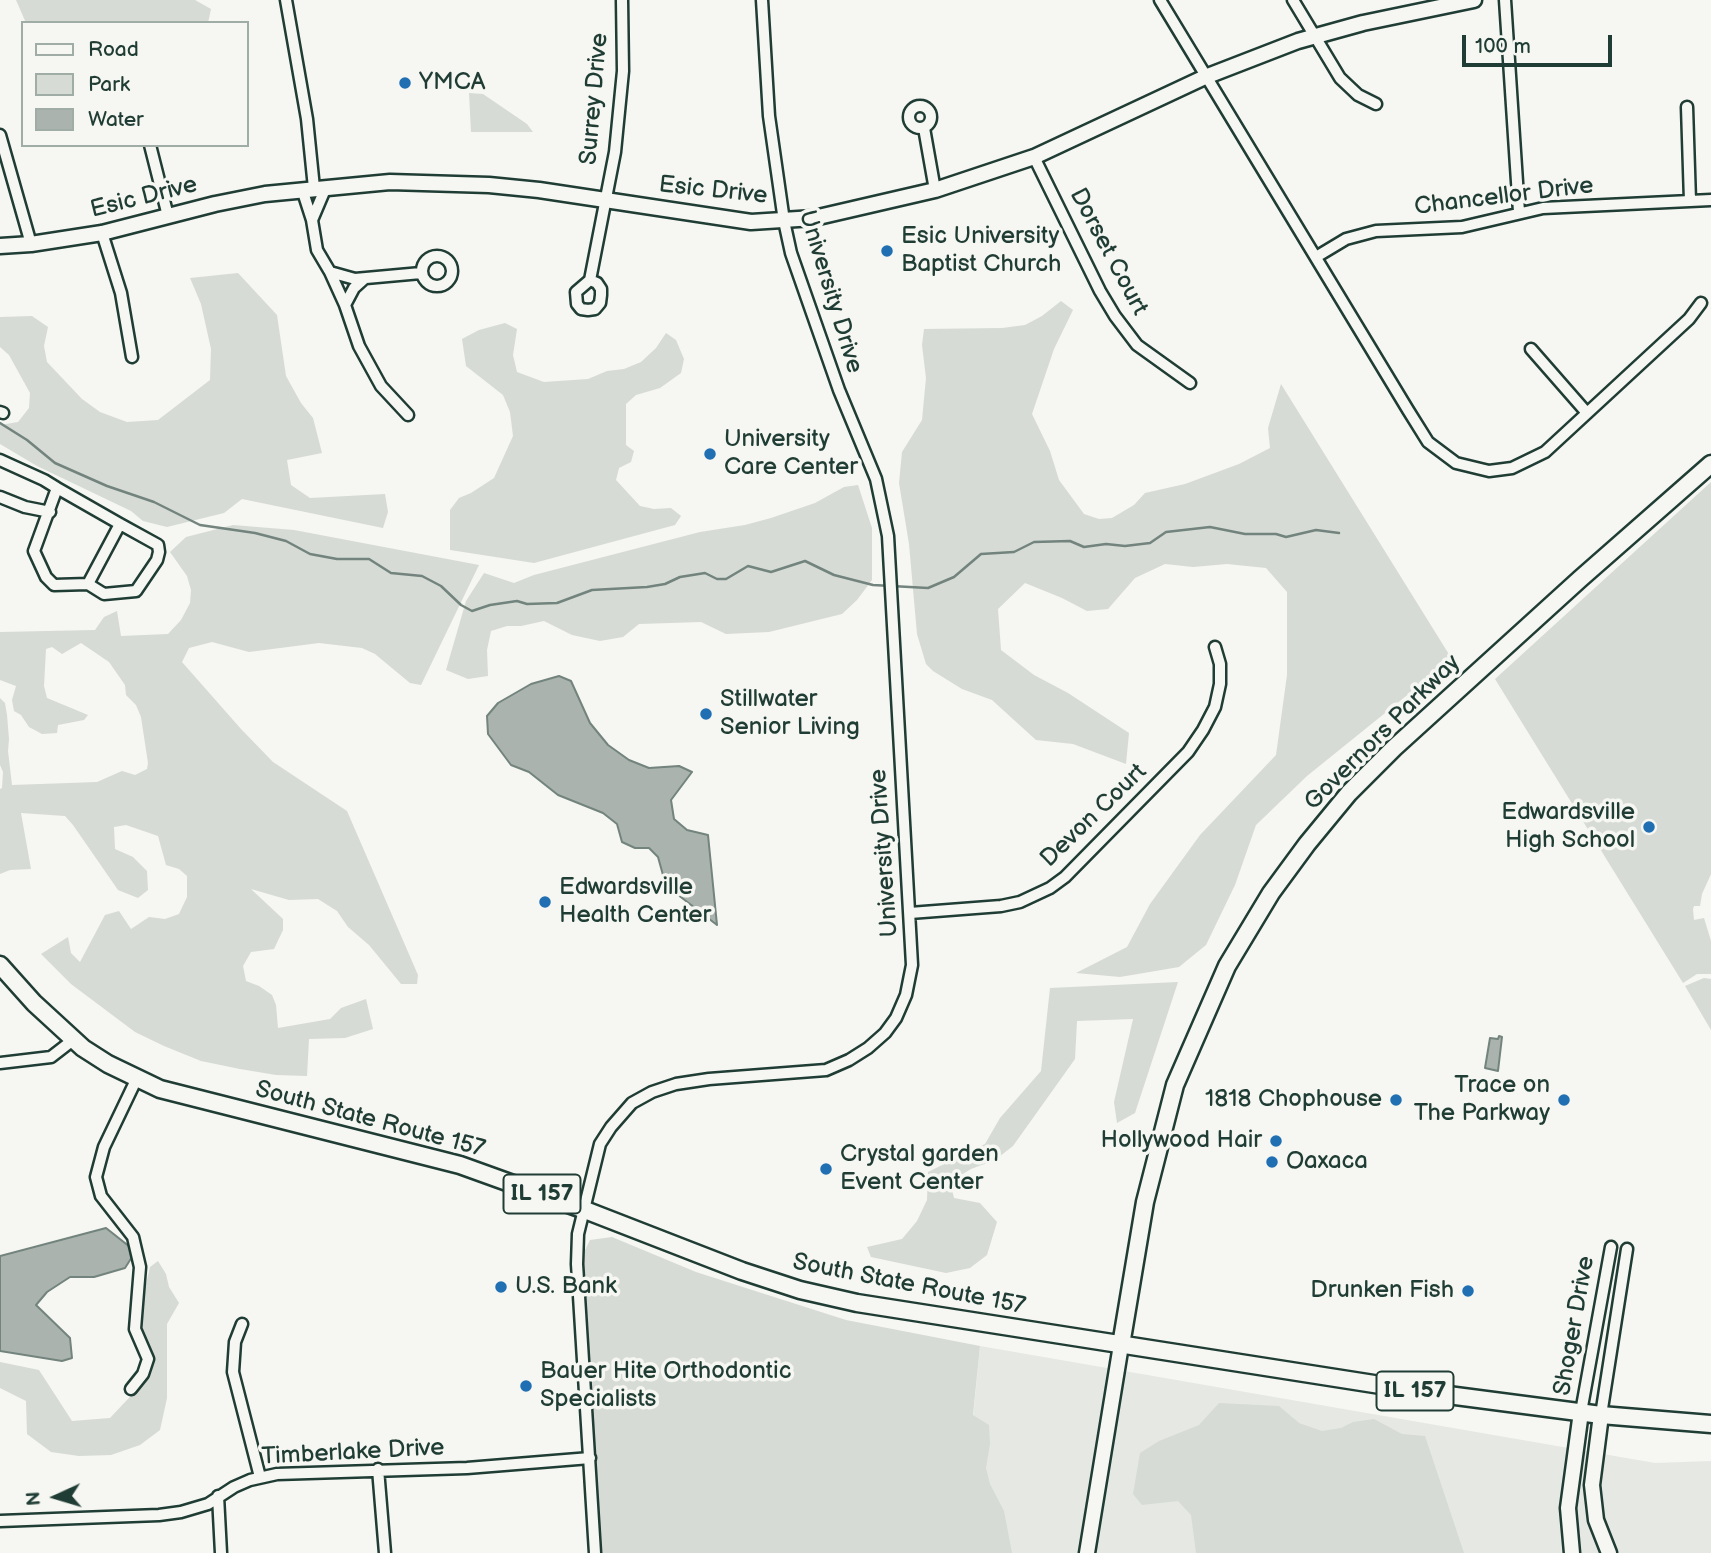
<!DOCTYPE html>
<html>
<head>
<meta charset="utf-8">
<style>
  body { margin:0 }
  #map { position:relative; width:1711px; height:1553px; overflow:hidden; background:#f6f6f2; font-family:"Balsamiq Sans",sans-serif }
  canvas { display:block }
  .legend { position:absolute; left:21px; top:21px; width:228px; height:126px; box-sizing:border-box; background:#f6f6f2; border:2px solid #a0aca6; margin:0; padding:9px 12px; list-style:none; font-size:21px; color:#1f3d34 }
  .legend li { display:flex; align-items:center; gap:14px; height:35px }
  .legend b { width:35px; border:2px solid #a0aca6 }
  .north { position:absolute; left:21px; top:1462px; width:70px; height:70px; -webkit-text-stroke:5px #f6f6f2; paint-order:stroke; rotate:266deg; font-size:19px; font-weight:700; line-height:28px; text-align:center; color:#1f3d34 }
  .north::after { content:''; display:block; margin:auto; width:24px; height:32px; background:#1f3d34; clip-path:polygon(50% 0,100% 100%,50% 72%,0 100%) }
  .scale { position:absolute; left:1462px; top:35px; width:150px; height:32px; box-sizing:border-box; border:4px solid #1f3d34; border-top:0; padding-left:9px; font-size:21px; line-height:24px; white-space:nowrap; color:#1f3d34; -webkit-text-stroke:5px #f6f6f2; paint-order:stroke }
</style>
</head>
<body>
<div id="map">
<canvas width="1711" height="1553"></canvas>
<ul class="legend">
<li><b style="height:9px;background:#f6f6f2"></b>Road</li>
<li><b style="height:19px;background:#d6dbd6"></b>Park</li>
<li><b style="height:19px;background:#aab3ae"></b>Water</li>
</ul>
<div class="north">N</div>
<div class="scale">100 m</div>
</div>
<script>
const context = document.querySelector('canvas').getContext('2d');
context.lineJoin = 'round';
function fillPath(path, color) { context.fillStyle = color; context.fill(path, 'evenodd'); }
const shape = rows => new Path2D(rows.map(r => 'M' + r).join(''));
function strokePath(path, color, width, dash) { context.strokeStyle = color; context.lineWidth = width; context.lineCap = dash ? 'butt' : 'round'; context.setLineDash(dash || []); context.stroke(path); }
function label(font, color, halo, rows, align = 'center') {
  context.font = font + ' "Balsamiq Sans",sans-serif'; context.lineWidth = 7; context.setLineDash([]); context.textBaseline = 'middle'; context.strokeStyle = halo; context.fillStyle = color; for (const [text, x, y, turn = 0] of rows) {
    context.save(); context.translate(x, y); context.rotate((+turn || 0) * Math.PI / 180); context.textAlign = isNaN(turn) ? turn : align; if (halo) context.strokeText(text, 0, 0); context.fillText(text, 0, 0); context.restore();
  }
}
fillPath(shape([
  [980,1346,1655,1463,1711,1461,1711,1553,960,1553]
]), '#e6e8e4');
fillPath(shape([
  [16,0,195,0,211,9,208,23,26,23],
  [469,93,483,94,527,124,533,132,471,132],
  [238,273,277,315,286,376,301,403,313,418,322,453,287,460,291,485,310,498,385,494,388,512,383,528,242,499,224,513,167,527,143,521,131,511,37,466,0,444,0,425,18,422,29,408,30,393,9,355,0,347,0,317,32,316,48,327,44,346,47,362,82,399,100,412,127,422,158,420,210,380,211,349,201,304,190,278],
  [1061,301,1073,310,1054,349,1032,414,1050,451,1059,480,1084,514,1099,519,1112,518,1134,505,1145,493,1185,484,1239,464,1270,448,1268,428,1281,384,1450,656,1426,680,1307,776,1256,825,1235,885,1206,945,1179,967,1120,977,1076,973,1127,947,1150,904,1200,835,1276,755,1287,675,1287,592,1266,568,1227,564,1193,567,1165,564,1135,578,1108,609,1087,611,1062,598,1025,583,998,609,1001,650,1034,675,1068,693,1129,733,1126,764,1073,744,1036,740,992,700,962,689,933,671,926,664,917,634,909,544,899,483,902,452,922,420,926,378,922,345,924,329,1002,328,1025,325,1042,316],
  [505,323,517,329,513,355,517,372,544,382,588,379,607,371,624,369,641,362,656,348,666,333,676,340,684,359,681,373,660,388,636,395,626,404,626,445,634,451,631,462,619,468,616,480,640,506,654,509,671,508,681,516,675,525,534,563,450,550,450,510,459,498,471,493,494,478,513,436,510,412,503,395,466,366,462,339,479,330],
  [1711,482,1711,874,1702,894,1700,906,1694,906,1693,909,1694,920,1704,918,1711,941,1711,974,1697,974,1683,983,1495,679],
  [858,485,872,528,872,580,857,600,842,614,769,632,726,634,701,622,639,624,623,637,600,641,572,635,544,621,521,626,507,626,491,631,487,650,488,676,468,679,446,670,466,601,484,573,514,583,534,575,700,532,745,525,771,518,815,503,844,487],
  [233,525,294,530,479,565,421,685,410,683,375,654,362,648,319,643,249,652,212,642,189,648,182,662,241,729,273,762,347,811,418,975,417,984,401,984,369,945,348,927,337,911,318,899,289,900,251,889,283,919,283,930,274,949,251,952,243,966,246,981,259,986,272,995,276,1005,278,1028,330,1019,341,1008,366,999,373,1029,345,1038,309,1039,307,1076,276,1075,240,1069,201,1061,164,1046,135,1032,71,984,41,954,68,937,71,953,80,962,105,915,119,911,131,929,149,917,165,919,179,914,187,897,187,876,179,869,166,865,158,836,126,825,114,827,115,849,133,857,147,871,148,890,138,898,118,890,73,825,65,816,21,813,31,869,10,870,0,874,0,789,2,788,3,772,0,765,0,698,5,703,7,715,9,739,8,751,12,785,97,782,122,771,135,775,147,769,148,763,141,717,136,705,126,695,125,685,109,662,81,643,62,654,52,647,46,649,44,686,47,698,88,715,84,720,58,725,57,733,42,734,29,727,21,715,14,711,12,700,16,686,0,680,0,632,95,630,104,617,117,611,121,636,168,634,181,620,190,603,191,590,187,576,170,552,186,537],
  [1704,978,1711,979,1711,1030,1685,986],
  [1178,982,1135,1113,1117,1123,1114,1102,1133,1019,1077,1021,1075,1059,1013,1146,995,1160,971,1169,950,1182,954,1198,980,1203,997,1222,987,1255,970,1268,946,1273,871,1257,867,1247,902,1239,917,1221,927,1200,928,1172,985,1144,1000,1118,1041,1071,1050,988],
  [612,1237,696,1272,846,1320,980,1346,973,1415,989,1425,990,1444,986,1468,990,1484,1004,1511,1012,1553,600,1553,583,1254,590,1240],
  [158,1261,166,1274,169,1287,179,1303,167,1324,167,1398,160,1430,140,1445,111,1455,79,1456,51,1452,27,1434,26,1401,0,1388,0,1362,39,1370,72,1421,110,1418,142,1384,148,1373,143,1334,138,1318,150,1267],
  [1219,1403,1279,1406,1299,1423,1322,1431,1341,1428,1353,1422,1374,1419,1402,1434,1425,1436,1464,1553,1196,1553,1191,1515,1178,1501,1142,1505,1133,1494,1140,1453,1159,1441,1199,1425]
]), '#d6dbd6');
const water = shape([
  [559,676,571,681,590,723,608,745,629,760,649,768,679,766,692,772,671,800,674,819,687,830,708,835,717,925,673,891,663,875,658,857,649,848,635,848,622,842,617,824,603,813,558,795,529,772,511,765,488,734,487,716,498,703,531,684,559,676],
  [1499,1036,1502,1037,1498,1071,1485,1068,1490,1038,1498,1039,1499,1036],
  [106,1228,130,1247,132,1257,125,1268,94,1277,70,1277,47,1292,36,1305,70,1338,72,1358,62,1361,0,1351,0,1256,106,1228]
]);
fillPath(water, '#aab3ae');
strokePath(water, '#72847d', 2);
strokePath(shape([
  [0,423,27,440,55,463,107,486,154,502,200,525,255,533,286,541,310,554,337,559,369,559,391,573,422,576,441,586,461,605,472,611,490,605,517,601,527,604,557,603,592,590,647,587,665,584,680,577,705,573,717,579,726,579,748,566,771,572,805,561,834,575,873,585,928,588,954,577,981,554,1014,552,1034,542,1070,541,1084,547,1106,544,1125,546,1150,543,1166,532,1210,527,1245,534,1276,534,1286,537,1316,530,1339,533]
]), '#72847d', 2.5);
const street = shape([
  [286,0,307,119,314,188],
  [1160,0,1408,410,1428,442,1456,463,1489,471,1512,468,1545,452,1689,319,1701,303],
  [1293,0,1340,78,1358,95,1376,104],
  [1505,0,1519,212],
  '909 117a11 11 0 1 1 22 0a11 11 0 1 1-22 0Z',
  [1687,107,1690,201],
  [924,128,935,190],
  [0,135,31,244],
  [150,145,168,216],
  [1034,157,1100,291,1115,316,1137,345,1190,383],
  [302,189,312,220,317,250,330,272,345,305,359,346,381,386,408,415],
  [312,220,326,187],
  [102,233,121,293,132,357],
  '422 271a15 15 0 1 1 30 0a15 15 0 1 1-30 0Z',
  [1316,257,1346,239,1376,231,1462,227,1543,208,1711,200],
  [330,272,355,279,421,273],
  [590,280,597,283,601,289,601,295,600,303,595,309,588,310,581,309,577,304,576,292,590,280,615,152,623,71,622,0],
  [345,305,354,288,364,279],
  [1531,349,1587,413],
  [0,412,3,413],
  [0,460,44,480,57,488,120,524,158,545,159,552,157,560,136,591,104,594,88,584,120,524],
  [57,488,34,551,46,577,54,585,88,584],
  [0,497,25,507,50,512],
  [910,913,1001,906,1020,902,1050,888,1065,877,1188,752,1203,730,1215,707,1220,684,1220,664,1215,647],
  [0,1063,51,1057,73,1040],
  [242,1324,235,1342,233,1372,260,1477],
  [131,1389,143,1374,148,1359,135,1329,140,1267,133,1237,101,1196,96,1177,104,1147,137,1078],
  [1581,1412,1611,1247],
  [1601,1415,1627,1249],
  [378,1469,385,1553],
  [218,1496,221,1553],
  [0,1521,159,1515,181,1512,208,1504,234,1487,250,1480,277,1474,467,1468,590,1458],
  [595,1553,577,1264,578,1234,600,1144,611,1127,632,1103,652,1092,676,1084,709,1079,826,1070,849,1060,868,1048,885,1033,896,1018,906,995,912,965,888,536,876,479,839,390,791,253,784,221,769,116,762,0]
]);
const secondary = shape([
  [0,246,31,244,102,233,215,204,265,194,390,182,489,185,539,190,751,222,814,218,935,190,1034,157,1205,77,1298,41,1363,23,1474,0],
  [1601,1415,1592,1485,1596,1520,1609,1553],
  [1087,1553,1121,1345],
  [1572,1553,1568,1508,1581,1412]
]);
const primary = shape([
  [0,965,34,1003,83,1048,108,1064,160,1089,460,1165,585,1210,742,1271,800,1290,857,1303,1425,1392,1601,1415,1711,1424],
  [1121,1345,1145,1202,1175,1085,1227,966,1271,893,1307,844,1349,793,1394,748,1580,579,1711,464]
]);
strokePath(street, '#1f3d34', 15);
strokePath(secondary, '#1f3d34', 19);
strokePath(primary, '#1f3d34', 21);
strokePath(street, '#f6f6f2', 10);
strokePath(secondary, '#f6f6f2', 14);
strokePath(primary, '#f6f6f2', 16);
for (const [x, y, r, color] of [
  [405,83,7,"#1f6fb2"],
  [887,251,7,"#1f6fb2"],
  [710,454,7,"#1f6fb2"],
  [706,714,7,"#1f6fb2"],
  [1649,827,7,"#1f6fb2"],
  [545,902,7,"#1f6fb2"],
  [1396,1100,7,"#1f6fb2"],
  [1564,1100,7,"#1f6fb2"],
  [1276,1141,7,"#1f6fb2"],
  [1272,1162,7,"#1f6fb2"],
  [826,1169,7,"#1f6fb2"],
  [501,1287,7,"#1f6fb2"],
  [1468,1291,7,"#1f6fb2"],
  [526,1386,7,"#1f6fb2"]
]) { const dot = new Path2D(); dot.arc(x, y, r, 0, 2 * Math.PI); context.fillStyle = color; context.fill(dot); strokePath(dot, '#f6f6f2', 2.5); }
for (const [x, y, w] of [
  [542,1194,77],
  [1415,1391,77]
]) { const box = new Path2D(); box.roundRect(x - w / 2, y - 19.5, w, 39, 5); context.fillStyle = '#f6f6f2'; context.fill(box); strokePath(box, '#1f3d34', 2); }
label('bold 23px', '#1f3d34', null, [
  ["IL 157",542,1194],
  ["IL 157",1415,1391]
]);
label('24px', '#1f3d34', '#f6f6f2', [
  ["YMCA",419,83],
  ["Esic University",901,237],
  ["Baptist Church",901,265],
  ["University",724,440],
  ["Care Center",724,468],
  ["Stillwater",720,700],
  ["Senior Living",720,728],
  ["Edwardsville",1635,813,"right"],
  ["High School",1635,841,"right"],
  ["Edwardsville",559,888],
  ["Health Center",559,916],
  ["Trace on",1550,1086,"right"],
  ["The Parkway",1550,1114,"right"],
  ["1818 Chophouse",1382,1100,"right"],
  ["Hollywood Hair",1262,1141,"right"],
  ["Crystal garden",840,1155],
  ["Event Center",840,1183],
  ["Oaxaca",1286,1162],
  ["U.S. Bank",515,1287],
  ["Drunken Fish",1454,1291,"right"],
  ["Bauer Hite Orthodontic",540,1372],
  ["Specialists",540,1400]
], 'left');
label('24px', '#1f3d34', '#f6f6f2', [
  ["Surrey Drive",595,99,-85],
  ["Esic Drive",713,191,6],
  ["Chancellor Drive",1504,197,-7],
  ["Esic Drive",144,198,-14],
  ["Dorset Court",1108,252,62],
  ["University Drive",830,292,73],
  ["Governors Parkway",1383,733,-45],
  ["Devon Court",1094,816,-44],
  ["University Drive",885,853,-94],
  ["South State Route 157",370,1120,15],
  ["South State Route 157",909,1285,11],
  ["Shoger Drive",1575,1326,-80],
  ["Timberlake Drive",353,1453,-3]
]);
</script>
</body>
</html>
